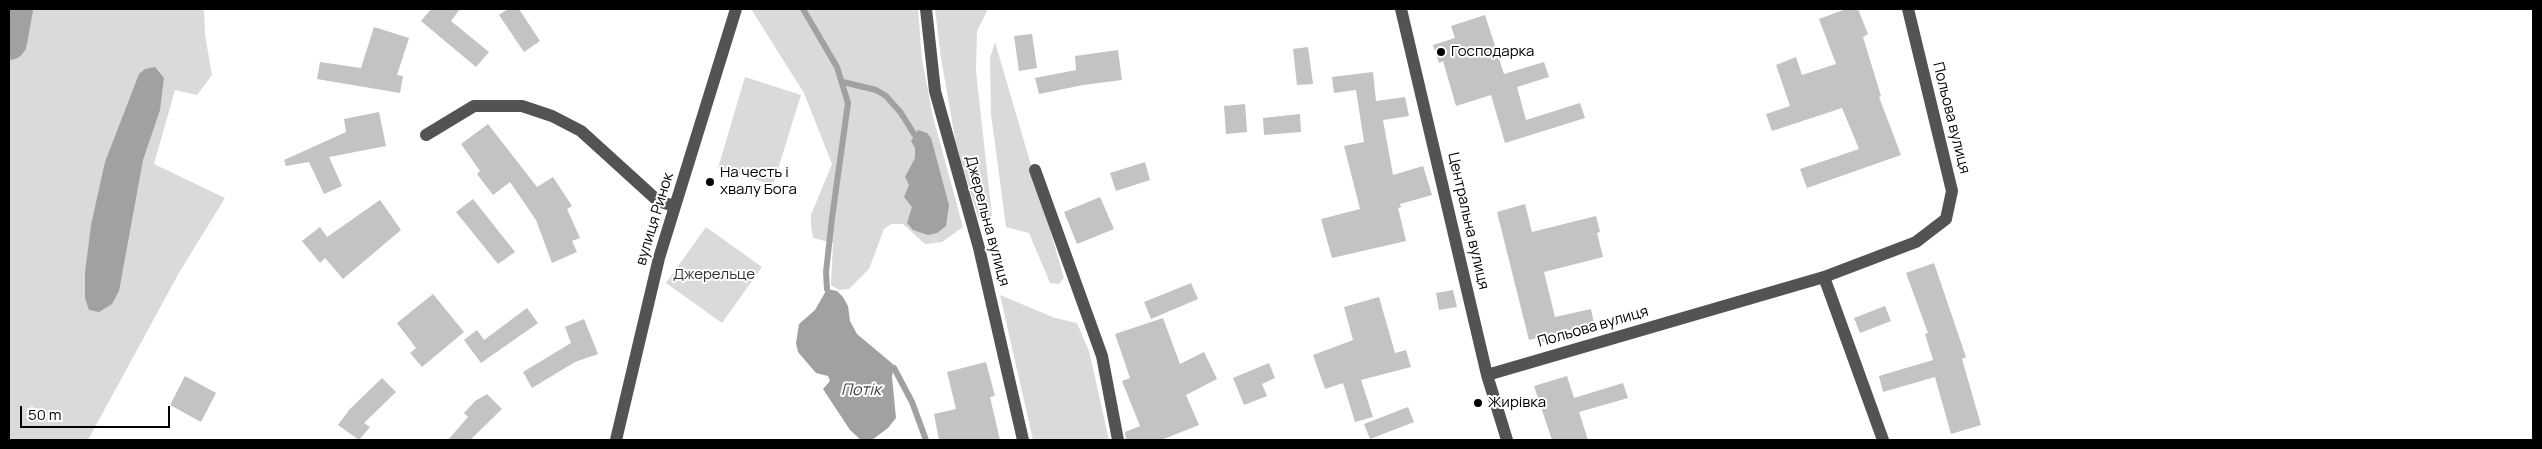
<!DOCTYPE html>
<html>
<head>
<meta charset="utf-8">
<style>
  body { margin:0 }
  #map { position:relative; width:2542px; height:449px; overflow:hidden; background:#fff; font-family:Manrope,sans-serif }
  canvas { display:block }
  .frame { position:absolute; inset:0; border:10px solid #000; pointer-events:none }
  .scale { position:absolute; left:20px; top:406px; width:150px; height:22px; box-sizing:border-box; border:2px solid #000; border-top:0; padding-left:6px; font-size:15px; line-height:18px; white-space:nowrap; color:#000; -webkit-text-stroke:4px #fff; paint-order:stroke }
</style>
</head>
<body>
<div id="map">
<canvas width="2542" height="449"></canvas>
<div class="frame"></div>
<div class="scale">50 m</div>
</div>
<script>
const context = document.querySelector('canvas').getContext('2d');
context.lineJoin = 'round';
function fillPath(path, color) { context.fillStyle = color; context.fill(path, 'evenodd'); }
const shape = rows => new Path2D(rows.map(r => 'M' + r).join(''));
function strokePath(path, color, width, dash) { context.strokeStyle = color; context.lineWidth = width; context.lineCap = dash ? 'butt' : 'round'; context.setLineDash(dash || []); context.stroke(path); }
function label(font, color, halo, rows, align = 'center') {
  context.font = font + ' Manrope,sans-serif'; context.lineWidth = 4; context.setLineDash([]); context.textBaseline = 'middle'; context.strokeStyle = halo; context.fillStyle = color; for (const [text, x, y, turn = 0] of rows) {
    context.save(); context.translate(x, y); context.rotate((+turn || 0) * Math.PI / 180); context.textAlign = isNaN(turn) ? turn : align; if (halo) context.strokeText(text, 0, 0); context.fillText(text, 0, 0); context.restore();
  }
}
fillPath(shape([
  [9,9,204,9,205,35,212,75,197,95,175,90,154,164,225,198,180,271,88,440,9,440],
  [751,9,918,9,922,59,933,117,963,227,942,242,925,244,903,224,891,224,884,229,869,269,849,289,839,290,831,285,833,243,813,238,811,226,811,215,832,164,804,93],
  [935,9,988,9,977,31,976,71,992,216,985,221,978,217,956,144,941,58],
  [995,42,1064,278,1059,284,1050,283,1029,233,1006,227,991,114,990,58],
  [745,77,801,95,773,185,718,168],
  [706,227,762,267,722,323,666,283],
  [1000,295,1055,318,1077,323,1089,351,1109,440,1033,440]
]), '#dadada');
fillPath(shape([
  [155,67,164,78,160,110,143,160,119,291,112,304,99,312,89,310,85,298,85,273,91,225,105,162,139,74,145,69],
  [918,130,927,133,931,138,949,205,946,226,937,233,928,235,913,230,907,223,912,207,904,197,909,185,905,177,915,158,915,148,911,141],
  [827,289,837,291,843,297,848,306,850,321,857,334,894,365,892,377,896,418,888,428,872,440,861,440,850,430,823,389,830,381,828,376,816,373,798,352,796,343,799,324,815,310]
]), '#a1a1a1');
strokePath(shape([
  [803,9,837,67,848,103,832,218,826,272,827,289],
  [843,82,876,90,886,96,901,113,914,134],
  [894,368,912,402,926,440]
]), '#a1a1a1', 6);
strokePath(shape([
  [9,42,15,9]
]), '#a1a1a1', 36);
fillPath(shape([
  [431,9,460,9,451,21,489,52,476,67,421,21],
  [508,9,519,9,540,41,524,52,499,15],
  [1846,9,1858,9,1868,34,1863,37,1881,96,1879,97,1901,155,1807,188,1800,169,1859,149,1842,108,1772,131,1766,114,1790,106,1776,65,1796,57,1802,75,1836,64,1819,19],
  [1485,15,1504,74,1544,62,1549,77,1517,87,1526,120,1580,103,1585,118,1505,143,1491,95,1456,106,1443,61,1439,63,1433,45,1455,38,1451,26],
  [374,27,409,38,397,75,403,76,400,93,317,79,320,62,361,68],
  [1032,34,1037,68,1019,71,1014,36],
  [1308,47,1313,84,1297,85,1293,49],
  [1118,50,1122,80,1083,85,1039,94,1035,78,1076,70,1075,56],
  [1373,72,1376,101,1405,97,1409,116,1383,120,1393,175,1423,166,1432,195,1400,204,1401,207,1398,208,1406,241,1332,258,1321,219,1360,209,1344,146,1364,142,1356,90,1334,93,1332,77],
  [1245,104,1247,132,1226,134,1224,106],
  [379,112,386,146,329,157,342,186,324,194,309,162,286,166,284,160,346,132,344,119],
  [1300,114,1301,132,1264,135,1263,118],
  [488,124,537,187,553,177,572,206,567,209,580,238,572,241,577,252,552,263,536,220,510,182,493,195,477,174,480,171,461,144],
  [1145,162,1150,180,1116,191,1110,173],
  [1100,197,1114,229,1077,244,1064,212],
  [473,199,515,252,498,264,456,212],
  [380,200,401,230,343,279,325,258,320,263,302,241,320,227,327,237],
  [1525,204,1532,232,1596,216,1600,232,1597,233,1603,257,1544,272,1555,317,1591,309,1594,324,1561,332,1562,337,1542,342,1541,337,1529,340,1497,212],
  [1934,263,1966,357,1962,359,1981,425,1951,434,1935,377,1883,392,1879,376,1933,360,1925,334,1928,333,1906,273],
  [1191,283,1198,299,1151,319,1144,302],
  [1453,290,1457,307,1439,310,1436,293],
  [433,294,464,332,422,367,410,353,416,348,397,323],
  [1379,297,1395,353,1406,350,1411,367,1361,380,1373,417,1355,422,1343,383,1325,389,1313,355,1353,340,1344,307],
  [1885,306,1891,321,1860,333,1854,318],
  [527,308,538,323,481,363,464,340,477,330,484,340],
  [1163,318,1180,364,1204,352,1217,379,1186,395,1199,425,1161,440,1126,440,1125,432,1140,426,1122,381,1130,378,1115,334],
  [584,319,598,354,575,362,532,388,523,372,571,343,565,327],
  [986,362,995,396,990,397,1000,440,939,440,934,414,956,409,947,372],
  [1269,363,1275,378,1262,384,1267,396,1244,405,1233,378],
  [185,376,216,393,201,422,170,405],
  [1567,376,1574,398,1623,383,1628,398,1579,412,1588,440,1552,440,1534,386],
  [382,378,396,392,364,423,370,427,359,440,338,425,349,410],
  [487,394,502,409,470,440,448,440,468,417,464,413,475,401],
  [1408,407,1414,422,1370,439,1364,424]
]), '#c3c3c3');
strokePath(shape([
  [926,9,935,91,979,248,1023,440],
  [1401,9,1487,375,1507,440],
  [426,135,474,106,522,106,552,116,581,131,658,201,674,206],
  [1035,170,1102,356,1118,440],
  [1824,277,1883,440],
  [1487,375,1824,277,1916,242,1946,219,1952,191,1908,9],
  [616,440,659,258,736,9]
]), '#535353', 12);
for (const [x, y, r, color] of [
  [1441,52,5,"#000"],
  [710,182,5,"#000"],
  [1478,403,5,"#000"]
]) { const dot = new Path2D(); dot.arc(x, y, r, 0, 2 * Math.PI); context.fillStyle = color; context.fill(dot); strokePath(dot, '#fff', 2); }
label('15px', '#000', '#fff', [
  ["Господарка",1451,52],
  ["На честь і",720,173],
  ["хвалу Бога",720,190],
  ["Жирівка",1488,403]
], 'left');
label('15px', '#000', '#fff', [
  ["Польова вулиця",1951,118,76],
  ["вулиця Ринок",655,219,-73],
  ["Джерельна вулиця",987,221,75],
  ["Центральна вулиця",1468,221,77],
  ["Польова вулиця",1593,327,-16]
]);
label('15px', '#313131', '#fff', [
  ["Джерельце",714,275]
]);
label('italic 16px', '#424242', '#fff', [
  ["Потік",861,391]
]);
</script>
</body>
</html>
